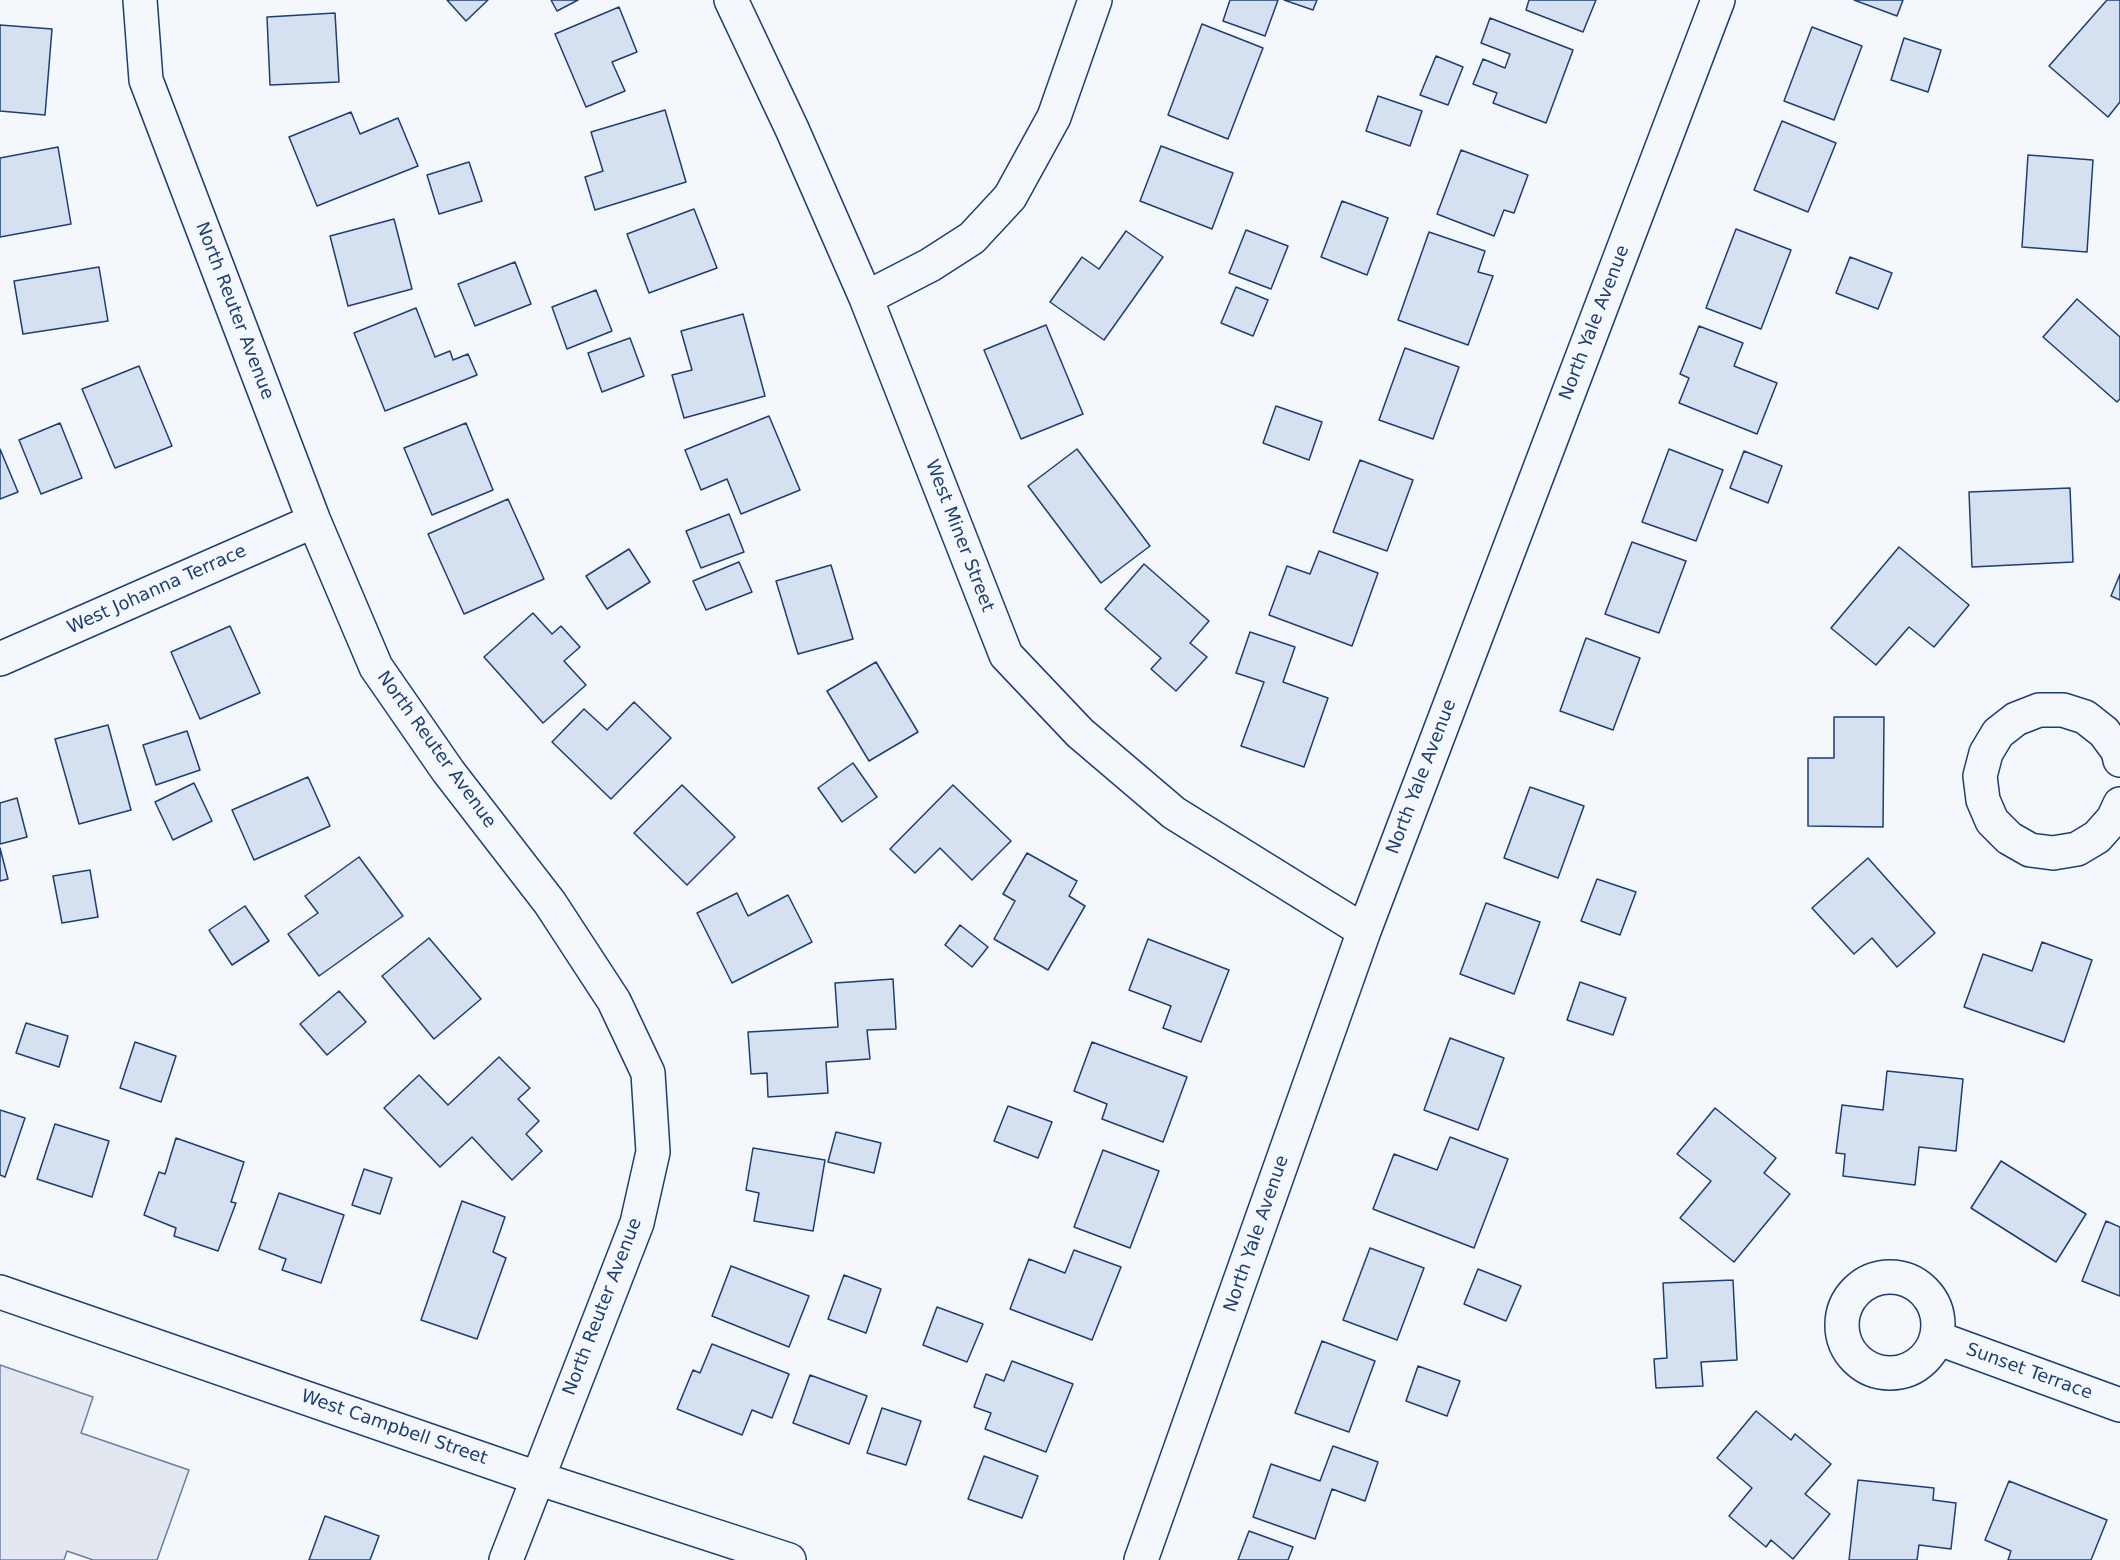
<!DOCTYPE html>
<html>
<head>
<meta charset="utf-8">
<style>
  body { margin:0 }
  canvas { display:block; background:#f4f7fb }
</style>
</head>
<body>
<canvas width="2120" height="1560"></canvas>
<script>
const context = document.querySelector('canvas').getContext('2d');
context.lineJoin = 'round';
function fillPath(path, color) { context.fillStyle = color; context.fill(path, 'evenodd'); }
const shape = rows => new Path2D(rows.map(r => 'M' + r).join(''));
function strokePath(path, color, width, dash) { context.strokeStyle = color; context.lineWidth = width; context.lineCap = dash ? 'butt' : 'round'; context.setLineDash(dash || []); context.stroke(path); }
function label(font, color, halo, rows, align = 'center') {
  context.font = font + ' "DejaVu Sans",sans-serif'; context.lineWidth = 4.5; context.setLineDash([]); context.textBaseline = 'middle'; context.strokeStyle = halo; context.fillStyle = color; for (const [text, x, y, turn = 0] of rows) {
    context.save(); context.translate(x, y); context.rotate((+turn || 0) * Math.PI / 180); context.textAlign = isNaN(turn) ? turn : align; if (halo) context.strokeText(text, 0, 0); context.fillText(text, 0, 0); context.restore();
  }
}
const parking = shape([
  [0,1365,93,1397,81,1433,189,1470,157,1560,93,1560,67,1551,64,1560,0,1560,0,1365]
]);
fillPath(parking, '#e3e8f0');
strokePath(parking, '#687fa3', 1.5);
const building = shape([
  [447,0,488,0,466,21,447,0],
  [551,0,578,0,557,11,551,0],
  [1230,0,1278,0,1265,36,1223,21,1230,0],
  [1284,0,1317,0,1313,10,1284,0],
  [1529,0,1596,0,1583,32,1526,10,1529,0],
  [1854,0,1903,0,1897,16,1854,0],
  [2107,0,2120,0,2120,102,2108,117,2049,66,2107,0],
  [619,7,637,52,612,62,625,91,586,107,555,34,619,7],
  [335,13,339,82,270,85,267,17,335,13],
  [1490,18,1573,50,1546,123,1493,103,1497,93,1473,84,1483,59,1505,68,1510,54,1481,43,1490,18],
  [1202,24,1263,48,1228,139,1168,115,1202,24],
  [0,25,52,29,45,115,0,111,0,25],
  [1812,27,1862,46,1834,120,1784,101,1812,27],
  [1904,38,1941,50,1928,92,1891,80,1904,38],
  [1436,56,1463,67,1448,105,1420,95,1436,56],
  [1378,96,1422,111,1410,146,1366,131,1378,96],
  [665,110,686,182,595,210,585,177,603,171,591,132,665,110],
  [351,112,360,134,398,118,418,166,317,206,289,137,351,112],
  [1782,121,1836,143,1808,212,1754,190,1782,121],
  [1161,146,1233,173,1212,229,1140,201,1161,146],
  [58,147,71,224,0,237,0,158,58,147],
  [1461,150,1528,175,1514,213,1504,210,1494,236,1437,214,1461,150],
  [2028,155,2093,160,2087,252,2022,247,2028,155],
  [469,162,482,201,439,214,427,175,469,162],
  [1342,201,1388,218,1367,275,1321,257,1342,201],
  [694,209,717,268,649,293,627,234,694,209],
  [394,219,412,289,348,306,330,236,394,219],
  [1736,229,1791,250,1761,329,1706,308,1736,229],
  [1246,230,1288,246,1271,289,1229,273,1246,230],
  [1126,231,1163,257,1104,340,1050,302,1082,257,1099,269,1126,231],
  [1429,232,1485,251,1478,272,1493,276,1468,345,1398,320,1429,232],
  [1850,257,1892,273,1878,309,1836,293,1850,257],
  [515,262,531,304,475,326,458,284,515,262],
  [99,267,108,321,23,334,14,281,99,267],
  [1236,287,1268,300,1253,336,1221,323,1236,287],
  [596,290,612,331,567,349,552,307,596,290],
  [2077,299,2120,337,2120,399,2117,402,2043,337,2077,299],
  [416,308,435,357,450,351,453,360,468,354,477,375,385,411,354,333,416,308],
  [743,314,765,396,684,418,672,375,692,370,681,331,743,314],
  [1046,325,1083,414,1021,439,984,350,1046,325],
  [1699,326,1743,343,1734,366,1777,383,1757,434,1679,403,1689,378,1680,374,1699,326],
  [630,338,644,376,602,392,588,353,630,338],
  [1405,348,1459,367,1433,439,1379,420,1405,348],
  [139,366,172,446,115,468,82,389,139,366],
  [1276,406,1322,422,1309,460,1263,443,1276,406],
  [769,416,800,490,741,514,727,479,701,490,685,450,769,416],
  [60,423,82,478,41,494,19,440,60,423],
  [466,423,493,490,432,515,404,448,466,423],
  [0,449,18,492,0,499,0,449],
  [1077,449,1150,546,1101,583,1028,486,1077,449],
  [1669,449,1723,470,1696,541,1642,522,1669,449],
  [1744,451,1782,466,1768,503,1730,488,1744,451],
  [1360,460,1413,480,1387,551,1333,532,1360,460],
  [2070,488,2073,562,1972,567,1969,492,2070,488],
  [508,499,544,579,464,614,428,534,508,499],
  [729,514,744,552,701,568,686,531,729,514],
  [1632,542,1686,561,1659,633,1605,614,1632,542],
  [1899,547,1969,605,1934,647,1909,627,1876,665,1831,628,1899,547],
  [629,549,650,582,607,609,586,576,629,549],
  [1319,551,1378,573,1352,646,1269,615,1287,566,1310,574,1319,551],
  [739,562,752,592,706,610,693,581,739,562],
  [1144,564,1209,621,1190,643,1207,657,1176,691,1151,669,1161,658,1105,609,1144,564],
  [831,565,853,639,798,654,776,581,831,565],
  [2120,574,2120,600,2111,596,2120,574],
  [533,613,552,634,561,626,580,647,564,661,586,685,543,723,484,657,533,613],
  [230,626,260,693,200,719,171,652,230,626],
  [1250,632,1295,647,1283,682,1328,698,1304,767,1241,746,1264,682,1236,673,1250,632],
  [1586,638,1640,658,1613,730,1560,711,1586,638],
  [876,662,918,732,869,761,827,691,876,662],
  [634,702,671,738,611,799,552,742,584,709,607,730,634,702],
  [1834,717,1884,717,1883,827,1808,826,1808,758,1834,758,1834,717],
  [108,725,131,810,79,824,55,739,108,725],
  [187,731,200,770,156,785,143,745,187,731],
  [853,763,877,797,842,822,818,788,853,763],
  [308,777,330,826,254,860,232,810,308,777],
  [194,783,212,821,173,840,155,802,194,783],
  [682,785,735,837,687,885,634,833,682,785],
  [953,785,1011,841,972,880,940,848,915,873,890,849,953,785],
  [1530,787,1584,806,1558,878,1504,858,1530,787],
  [17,798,27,837,0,844,0,803,17,798],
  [0,848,8,879,0,881,0,848],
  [1027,853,1077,881,1069,896,1085,906,1048,970,994,939,1015,901,1003,894,1027,853],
  [359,857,403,916,319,976,288,934,318,913,305,896,359,857],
  [1868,858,1935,933,1897,967,1872,938,1854,954,1812,908,1868,858],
  [90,870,98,917,62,923,53,876,90,870],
  [1597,879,1636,892,1620,935,1581,921,1597,879],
  [737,893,748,916,788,895,812,942,732,983,697,913,737,893],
  [1486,903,1540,922,1514,994,1460,974,1486,903],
  [245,906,269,941,232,965,209,930,245,906],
  [960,925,988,947,972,967,945,945,960,925],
  [429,938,481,999,434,1039,382,976,429,938],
  [1148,939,1229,970,1201,1042,1163,1028,1171,1006,1129,990,1148,939],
  [2042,942,2092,960,2064,1042,1964,1007,1983,954,2032,971,2042,942],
  [893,979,896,1029,867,1030,870,1059,826,1062,828,1093,768,1097,767,1073,751,1074,748,1032,838,1027,835,983,893,979],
  [1580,982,1626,998,1613,1035,1567,1020,1580,982],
  [339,991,366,1022,327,1055,300,1024,339,991],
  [26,1023,68,1036,59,1067,16,1053,26,1023],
  [1450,1038,1504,1058,1478,1130,1424,1110,1450,1038],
  [135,1042,176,1056,161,1102,120,1088,135,1042],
  [1092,1042,1187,1077,1163,1142,1102,1119,1107,1104,1074,1091,1092,1042],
  [499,1057,530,1088,518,1099,539,1121,526,1134,542,1151,512,1180,472,1137,440,1167,384,1108,419,1075,448,1105,499,1057],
  [1887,1071,1963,1079,1956,1151,1919,1147,1915,1185,1843,1176,1845,1154,1836,1153,1842,1105,1883,1110,1887,1071],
  [1008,1106,1052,1122,1038,1158,994,1141,1008,1106],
  [1715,1108,1776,1158,1764,1173,1790,1194,1734,1262,1680,1218,1711,1181,1677,1154,1715,1108],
  [0,1110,25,1118,5,1177,0,1175,0,1110],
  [55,1124,109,1141,92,1197,37,1179,55,1124],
  [836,1132,881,1143,874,1173,828,1162,836,1132],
  [1450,1137,1508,1159,1474,1248,1373,1209,1394,1154,1437,1170,1450,1137],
  [176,1138,244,1162,231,1202,236,1203,218,1251,174,1236,176,1228,144,1215,159,1172,165,1174,176,1138],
  [753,1148,825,1160,813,1231,754,1221,759,1193,746,1190,753,1148],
  [1103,1150,1159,1171,1130,1248,1074,1227,1103,1150],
  [2001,1161,2086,1214,2056,1262,1971,1208,2001,1161],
  [364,1169,392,1178,380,1214,352,1205,364,1169],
  [279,1193,344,1215,321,1283,282,1270,286,1259,259,1249,279,1193],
  [462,1201,505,1217,493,1252,506,1258,477,1339,421,1320,462,1201],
  [2106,1221,2120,1227,2120,1296,2082,1281,2106,1221],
  [1370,1248,1424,1268,1397,1340,1343,1320,1370,1248],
  [1074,1250,1121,1267,1092,1340,1010,1309,1029,1259,1065,1273,1074,1250],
  [731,1266,809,1296,789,1347,712,1316,731,1266],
  [1478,1269,1521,1286,1506,1321,1464,1304,1478,1269],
  [844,1275,881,1289,866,1333,828,1319,844,1275],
  [1733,1280,1737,1360,1701,1362,1703,1386,1656,1388,1654,1359,1667,1358,1663,1283,1733,1280],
  [937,1307,983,1324,967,1362,923,1345,937,1307],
  [1322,1341,1375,1361,1349,1432,1295,1413,1322,1341],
  [712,1344,789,1374,772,1418,752,1410,742,1435,677,1409,693,1370,700,1373,712,1344],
  [1012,1361,1073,1384,1046,1452,985,1429,991,1413,974,1407,986,1374,1004,1381,1012,1361],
  [1418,1366,1460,1381,1447,1416,1406,1401,1418,1366],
  [810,1375,867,1396,849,1444,793,1423,810,1375],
  [882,1408,921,1421,906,1465,867,1453,882,1408],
  [1756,1411,1791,1440,1795,1434,1831,1464,1805,1494,1830,1514,1793,1559,1771,1540,1766,1547,1729,1516,1752,1488,1717,1458,1756,1411],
  [1333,1446,1378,1462,1365,1501,1332,1489,1315,1539,1253,1517,1271,1464,1320,1481,1333,1446],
  [984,1456,1038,1476,1022,1518,968,1499,984,1456],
  [1858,1480,1934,1488,1933,1500,1956,1503,1951,1549,1919,1545,1917,1560,1849,1560,1858,1480],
  [2009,1481,2107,1520,2091,1560,2008,1560,2011,1551,1985,1540,2009,1481],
  [325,1516,379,1536,370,1560,309,1560,325,1516],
  [1249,1531,1293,1547,1288,1560,1238,1560,1249,1531]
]);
fillPath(building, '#d5e0f0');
strokePath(building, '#1d3f73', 1.5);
const minor = shape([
  [140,0,146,80,314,521,376,667,448,771,550,903,614,1001,648,1073,653,1152,637,1223,506,1560],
  [731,0,792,129,866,298,1006,655,1080,733,1174,813,1364,931],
  [866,298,930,265,972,238,1010,197,1054,117,1095,0],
  [0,659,314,521],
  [2120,760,2118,751,2104,732,2085,717,2063,710,2039,710,2016,719,1998,733,1986,753,1980,776,1983,800,1992,821,2009,838,2030,850,2053,853,2077,849,2097,837,2113,819,2120,804],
  '1842 1325a48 48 0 1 1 96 0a48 48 0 1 1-96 0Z',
  [0,1292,537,1478,789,1560],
  [1937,1338,2120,1405],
  [1141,1560,1364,931,1718,0]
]);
strokePath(minor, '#1d3f73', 36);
strokePath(minor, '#f4f7fb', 33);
label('18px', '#1d3f73', '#f4f7fb', [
  ["North Reuter Avenue",234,311,69],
  ["North Yale Avenue",1595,323,-69],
  ["West Miner Street",959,536,69],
  ["West Johanna Terrace",157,590,-24],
  ["North Reuter Avenue",436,750,54],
  ["North Yale Avenue",1422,777,-69],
  ["North Yale Avenue",1257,1234,-71],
  ["North Reuter Avenue",603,1307,-69],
  ["Sunset Terrace",2029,1372,20],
  ["West Campbell Street",394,1428,19]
]);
</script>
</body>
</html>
